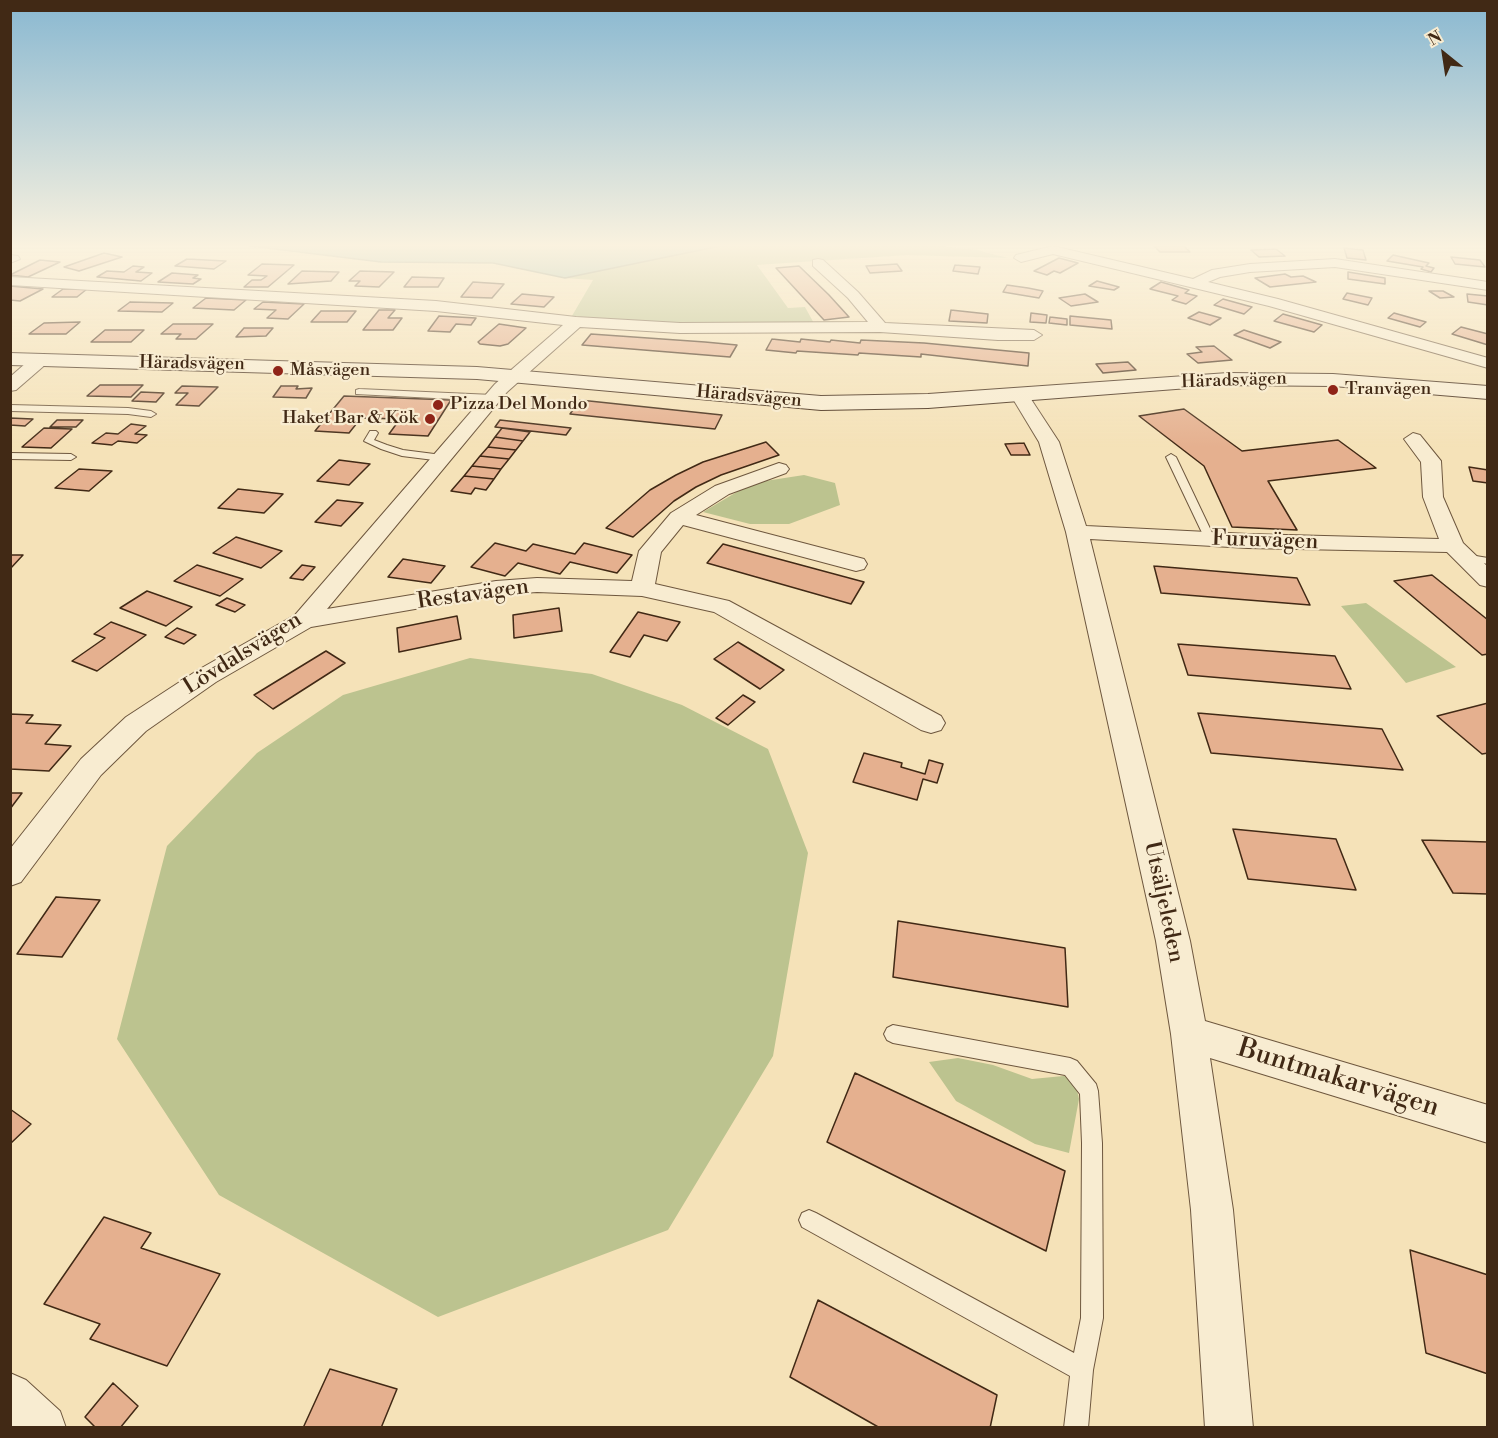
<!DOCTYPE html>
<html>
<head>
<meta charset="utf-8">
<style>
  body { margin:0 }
  #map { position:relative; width:1498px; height:1438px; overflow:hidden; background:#f5e2b8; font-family:"Libre Bodoni",serif }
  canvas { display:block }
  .frame { position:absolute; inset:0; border:12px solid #412915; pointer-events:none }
  .north { position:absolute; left:1414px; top:24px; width:60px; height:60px; -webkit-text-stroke:4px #f8ecd1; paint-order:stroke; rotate:330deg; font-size:16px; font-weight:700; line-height:24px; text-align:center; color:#412915 }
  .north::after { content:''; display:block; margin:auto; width:21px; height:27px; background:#412915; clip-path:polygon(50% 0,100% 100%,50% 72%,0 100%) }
</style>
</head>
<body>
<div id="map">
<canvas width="1498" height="1438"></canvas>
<div class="frame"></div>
<div class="north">N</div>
</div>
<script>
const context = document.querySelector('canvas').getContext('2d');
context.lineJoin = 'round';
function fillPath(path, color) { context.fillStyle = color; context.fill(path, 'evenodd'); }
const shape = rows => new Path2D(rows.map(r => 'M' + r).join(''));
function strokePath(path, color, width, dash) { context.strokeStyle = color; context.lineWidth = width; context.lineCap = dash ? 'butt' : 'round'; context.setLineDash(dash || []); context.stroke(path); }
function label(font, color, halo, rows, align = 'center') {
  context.font = font + ' "Libre Bodoni",serif'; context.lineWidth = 4.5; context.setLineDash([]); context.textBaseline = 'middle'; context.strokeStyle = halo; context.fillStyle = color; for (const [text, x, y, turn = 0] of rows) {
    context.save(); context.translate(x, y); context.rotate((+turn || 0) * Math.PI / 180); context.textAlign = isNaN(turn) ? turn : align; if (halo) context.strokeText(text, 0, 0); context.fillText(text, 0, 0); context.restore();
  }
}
fillPath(shape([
  [718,246,941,246,977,250,1008,258,907,255,757,265,788,308,805,307,816,327,569,321,593,280,565,278],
  [804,475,835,483,840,505,789,524,750,524,703,512,752,483],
  [1366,603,1456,667,1406,683,1341,606],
  [470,658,592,674,682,705,768,749,808,853,773,1056,668,1230,438,1317,219,1195,117,1039,167,846,257,753,343,695],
  [958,1058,993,1065,1032,1079,1074,1075,1079,1099,1069,1153,1035,1144,956,1101,929,1062]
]), '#bcc38f');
const water = shape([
  [250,246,720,246,565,278,493,263,381,262,250,246]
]);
fillPath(water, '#9cbeae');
strokePath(water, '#788271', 1.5);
const building = shape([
  [1154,246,1184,246,1190,252,1160,252,1154,246],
  [1344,248,1363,250,1366,260,1347,258,1344,248],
  [1276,249,1285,256,1259,257,1251,250,1276,249],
  [104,253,122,257,79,271,64,267,104,253],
  [1393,255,1429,263,1426,266,1434,268,1431,272,1421,269,1423,267,1387,261,1393,255],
  [1451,257,1480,260,1485,267,1455,264,1451,257],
  [1059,258,1078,263,1060,273,1054,271,1047,275,1034,271,1059,258],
  [187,259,226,261,214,269,175,266,187,259],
  [40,260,60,262,28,277,10,275,40,260],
  [262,264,294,265,268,287,244,287,252,280,261,280,267,276,248,275,262,264],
  [897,264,902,271,870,273,866,266,897,264],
  [955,265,980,267,978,274,953,271,955,265],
  [133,266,144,267,136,272,152,273,141,281,97,277,107,271,124,272,133,266],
  [799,266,829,295,849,317,824,320,776,268,799,266],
  [302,271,339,272,331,281,288,284,302,271],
  [360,271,394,272,379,287,355,286,360,281,349,281,360,271],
  [1348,272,1385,278,1385,284,1348,279,1348,272],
  [172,273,198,275,193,278,201,279,193,284,158,282,172,273],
  [1285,274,1291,277,1303,276,1316,282,1270,287,1255,278,1285,274],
  [412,277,444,278,438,287,404,287,412,277],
  [1097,281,1119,287,1114,290,1089,286,1097,281],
  [473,282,504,284,492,298,461,297,473,282],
  [1161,282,1189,290,1185,293,1197,296,1186,304,1172,300,1178,296,1150,289,1161,282],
  [1007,285,1028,288,1043,291,1039,298,1003,292,1007,285],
  [10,286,43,289,20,301,10,300,10,286],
  [63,289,87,289,77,297,52,297,63,289],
  [1429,291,1443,291,1454,297,1440,298,1429,291],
  [1347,293,1372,298,1368,305,1343,299,1347,293],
  [522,294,554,297,544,307,511,304,522,294],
  [1085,294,1098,302,1071,306,1059,298,1085,294],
  [1467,294,1488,296,1488,305,1468,302,1467,294],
  [206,298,246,300,234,310,193,308,206,298],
  [1223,299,1252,307,1244,314,1214,305,1223,299],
  [130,302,173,303,162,312,118,311,130,302],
  [263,302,304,304,288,319,267,318,276,310,254,309,263,302],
  [379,310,395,310,388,318,402,318,393,330,363,330,379,310],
  [951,310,988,314,987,323,949,321,951,310],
  [321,311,356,311,347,322,311,322,321,311],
  [1199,312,1221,318,1210,325,1188,318,1199,312],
  [1031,313,1047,315,1046,323,1030,322,1031,313],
  [1394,313,1426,322,1420,327,1388,318,1394,313],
  [1283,314,1322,325,1314,332,1274,321,1283,314],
  [439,316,476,318,471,325,456,324,450,332,428,331,439,316],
  [1070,316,1111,320,1112,329,1070,325,1070,316],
  [1050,317,1067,319,1067,325,1049,323,1050,317],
  [80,322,66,334,29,334,44,323,80,322],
  [173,324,213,324,196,339,176,339,181,334,161,334,173,324],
  [499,324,526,328,508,344,500,346,480,344,478,342,499,324],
  [1461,327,1488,334,1488,345,1452,334,1461,327],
  [244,328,273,328,266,336,236,337,244,328],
  [105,330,144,330,131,342,91,342,105,330],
  [1244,330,1281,342,1270,348,1234,335,1244,330],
  [591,334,705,342,737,345,730,357,582,345,591,334],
  [772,339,800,342,801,339,830,342,831,340,860,343,861,340,924,343,1029,353,1028,366,921,354,921,357,859,353,858,355,797,351,796,353,766,350,772,339],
  [1214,346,1232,360,1198,363,1187,354,1202,352,1196,347,1214,346],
  [1128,362,1136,370,1103,373,1096,364,1128,362],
  [100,385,143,385,131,397,87,396,100,385],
  [182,386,218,387,199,406,176,405,188,393,175,393,182,386],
  [281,386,298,386,296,389,312,388,306,398,273,397,281,386],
  [141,392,164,393,156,402,132,401,141,392],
  [344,396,451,400,428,436,389,434,400,419,361,418,349,433,315,431,344,396],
  [580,400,722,415,715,429,570,414,580,400],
  [1184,409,1242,451,1338,440,1376,468,1268,481,1297,530,1232,527,1204,466,1139,416,1184,409],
  [10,418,33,419,25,426,10,425,10,418],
  [57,420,83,420,76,427,50,427,57,420],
  [500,420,571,428,566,435,495,427,500,420],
  [131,424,146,426,135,434,147,435,137,443,118,441,112,445,92,443,106,433,118,434,131,424],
  [44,428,72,429,51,448,22,447,44,428],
  [502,428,530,432,523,441,495,437,502,428],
  [495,437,523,441,516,450,488,447,495,437],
  [766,442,779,455,721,475,696,487,674,501,633,537,606,528,650,490,676,475,703,462,766,442],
  [1024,443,1030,455,1011,455,1005,444,1024,443],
  [488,447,516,450,509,459,480,456,488,447],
  [480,456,509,459,501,469,472,466,480,456],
  [339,460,370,464,349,485,317,481,339,460],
  [472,466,501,469,494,479,464,476,472,466],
  [1469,467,1488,470,1488,483,1473,481,1469,467],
  [79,469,112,471,89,491,55,488,79,469],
  [464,476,494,479,486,490,475,488,471,494,451,491,464,476],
  [238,489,283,494,264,513,218,508,238,489],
  [337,500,363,503,341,526,315,522,337,500],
  [236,537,282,551,261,568,213,553,236,537],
  [495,543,526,551,533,544,575,554,584,543,632,555,617,573,570,562,560,574,518,563,505,576,471,567,495,543],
  [723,544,864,582,851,604,707,563,723,544],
  [10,555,23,555,10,569,10,555],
  [403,559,445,566,431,583,388,577,403,559],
  [197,565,243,579,220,596,174,581,197,565],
  [302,565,315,567,303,580,290,578,302,565],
  [1154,566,1297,578,1310,605,1161,593,1154,566],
  [1432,575,1488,620,1488,654,1482,655,1394,581,1432,575],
  [147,591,192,607,166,626,120,608,147,591],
  [227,598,245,605,235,612,216,605,227,598],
  [559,608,562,631,514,638,513,615,559,608],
  [638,612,680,622,667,641,644,635,630,657,610,652,638,612],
  [457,616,461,639,399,652,397,628,457,616],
  [111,622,146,635,97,671,72,661,105,638,94,634,111,622],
  [177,628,196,635,184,644,165,637,177,628],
  [738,642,784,670,760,689,714,659,738,642],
  [1178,644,1335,656,1351,689,1188,675,1178,644],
  [326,651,345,663,273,709,254,695,326,651],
  [743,695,755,702,728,725,716,718,743,695],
  [1488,703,1488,753,1482,754,1437,716,1488,703],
  [1198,713,1382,729,1403,770,1211,753,1198,713],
  [10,714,33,715,26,723,61,725,45,744,71,746,49,771,10,769,10,714],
  [864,753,902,763,901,767,925,774,929,760,943,764,937,783,923,779,917,800,853,782,864,753],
  [10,793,22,793,10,809,10,793],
  [1233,829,1336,839,1356,890,1248,879,1233,829],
  [1422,840,1488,842,1488,894,1453,893,1422,840],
  [56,897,100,900,62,957,17,954,56,897],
  [898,921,1065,948,1068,1007,893,977,898,921],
  [855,1073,1065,1171,1046,1251,827,1142,855,1073],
  [10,1109,31,1124,10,1144,10,1109],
  [104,1217,151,1233,141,1248,220,1274,167,1366,90,1339,100,1324,44,1304,104,1217],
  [1410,1250,1488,1275,1488,1374,1426,1353,1410,1250],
  [818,1300,997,1395,990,1428,880,1428,790,1377,818,1300],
  [330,1369,397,1389,381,1428,303,1428,330,1369],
  [113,1383,138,1406,120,1428,96,1428,85,1417,113,1383]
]);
fillPath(building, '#e5b08f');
strokePath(building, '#412915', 1.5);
const lane = shape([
  [359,389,493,395,497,398,493,401,356,394,356,390,359,389],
  [10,405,128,408,151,411,156,414,151,417,128,414,10,411,10,405],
  [370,431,376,431,378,433,374,440,387,445,403,450,442,455,447,458,442,461,402,456,381,449,364,441,370,431],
  [10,453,71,454,76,457,71,460,10,459,10,453],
  [1171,454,1176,457,1215,539,1214,541,1210,542,1205,539,1166,457,1171,454],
  [1464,554,1488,558,1488,564,1460,559,1458,557,1464,554],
  [893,1025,1070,1058,1077,1061,1096,1084,1098,1091,1102,1143,1103,1318,1093,1370,1088,1428,1064,1428,1070,1376,802,1227,799,1220,802,1213,809,1210,816,1213,1074,1353,1081,1318,1082,1143,1080,1094,1065,1075,893,1043,887,1040,884,1034,887,1028,893,1025]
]);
const street = shape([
  [1053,246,1193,279,1212,270,1250,264,1335,259,1488,282,1488,290,1335,267,1250,272,1220,277,1208,282,1278,299,1488,358,1488,368,1269,306,1053,254,1021,262,1014,258,1016,255,1053,246],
  [10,255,18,256,20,259,10,263,10,255],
  [818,259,823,260,858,292,885,323,1034,330,1042,335,1034,340,998,340,880,332,680,333,580,327,507,392,327,609,496,581,537,578,632,581,639,551,671,513,715,486,779,463,786,465,789,469,786,473,729,494,696,515,864,559,867,564,864,569,856,571,683,525,661,552,655,584,729,601,941,716,945,723,941,730,931,733,921,730,714,612,642,596,537,592,496,595,311,627,216,682,146,731,101,775,21,882,10,886,10,849,81,759,126,717,198,670,295,615,495,384,563,325,436,311,10,285,10,277,436,301,576,317,680,323,868,322,848,298,813,266,813,260,818,259],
  [40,355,46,356,48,360,46,364,16,390,10,391,10,377,34,356,40,355],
  [1019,389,1025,390,1059,442,1086,526,1248,534,1439,539,1423,497,1421,462,1404,439,1413,433,1420,435,1441,461,1443,497,1463,543,1488,567,1488,587,1480,585,1447,552,1248,548,1090,539,1190,941,1205,1021,1488,1105,1488,1143,1210,1058,1233,1210,1253,1428,1205,1428,1191,1210,1171,1034,1156,941,1066,532,1039,442,1010,394,1019,389],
  [10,1373,26,1380,60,1411,66,1428,10,1428,10,1373]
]);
const secondary = shape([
  [10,353,477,367,821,396,928,394,1228,373,1333,374,1488,386,1488,399,1333,386,1228,385,928,408,821,410,477,379,10,365,10,353]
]);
strokePath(lane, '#6e573e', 2);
strokePath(street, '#6e573e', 2);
strokePath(secondary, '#412915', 2);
fillPath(lane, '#f8ecd1');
fillPath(street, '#f8ecd1');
fillPath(secondary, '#f8ecd1');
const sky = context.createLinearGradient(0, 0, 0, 447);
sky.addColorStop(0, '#89b8d1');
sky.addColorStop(0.55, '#faf2df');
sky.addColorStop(1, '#faf2df00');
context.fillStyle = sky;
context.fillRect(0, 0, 1498, 447);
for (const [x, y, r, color] of [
  [278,371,6,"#8f2418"],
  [1333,390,6,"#8f2418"],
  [438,405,6,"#8f2418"],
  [430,419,6,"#8f2418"]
]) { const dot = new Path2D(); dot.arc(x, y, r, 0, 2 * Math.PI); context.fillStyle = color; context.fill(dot); strokePath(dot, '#f8ecd1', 2); }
label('18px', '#412915', '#f8ecd1', [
  ["Häradsvägen",192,364,1],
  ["Häradsvägen",1234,381,-2],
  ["Häradsvägen",749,397,5]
]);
label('18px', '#412915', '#f8ecd1', [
  ["Måsvägen",290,371],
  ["Tranvägen",1345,390],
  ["Pizza Del Mondo",450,405],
  ["Haket Bar & Kök",418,419,"right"]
], 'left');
label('22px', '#412915', '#f8ecd1', [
  ["Furuvägen",1265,541,2],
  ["Restavägen",473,595,-8],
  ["Lövdalsvägen",243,654,-32],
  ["Utsäljeleden",1163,902,78]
]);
label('27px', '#412915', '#f8ecd1', [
  ["Buntmakarvägen",1338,1079,17]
]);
</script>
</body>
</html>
